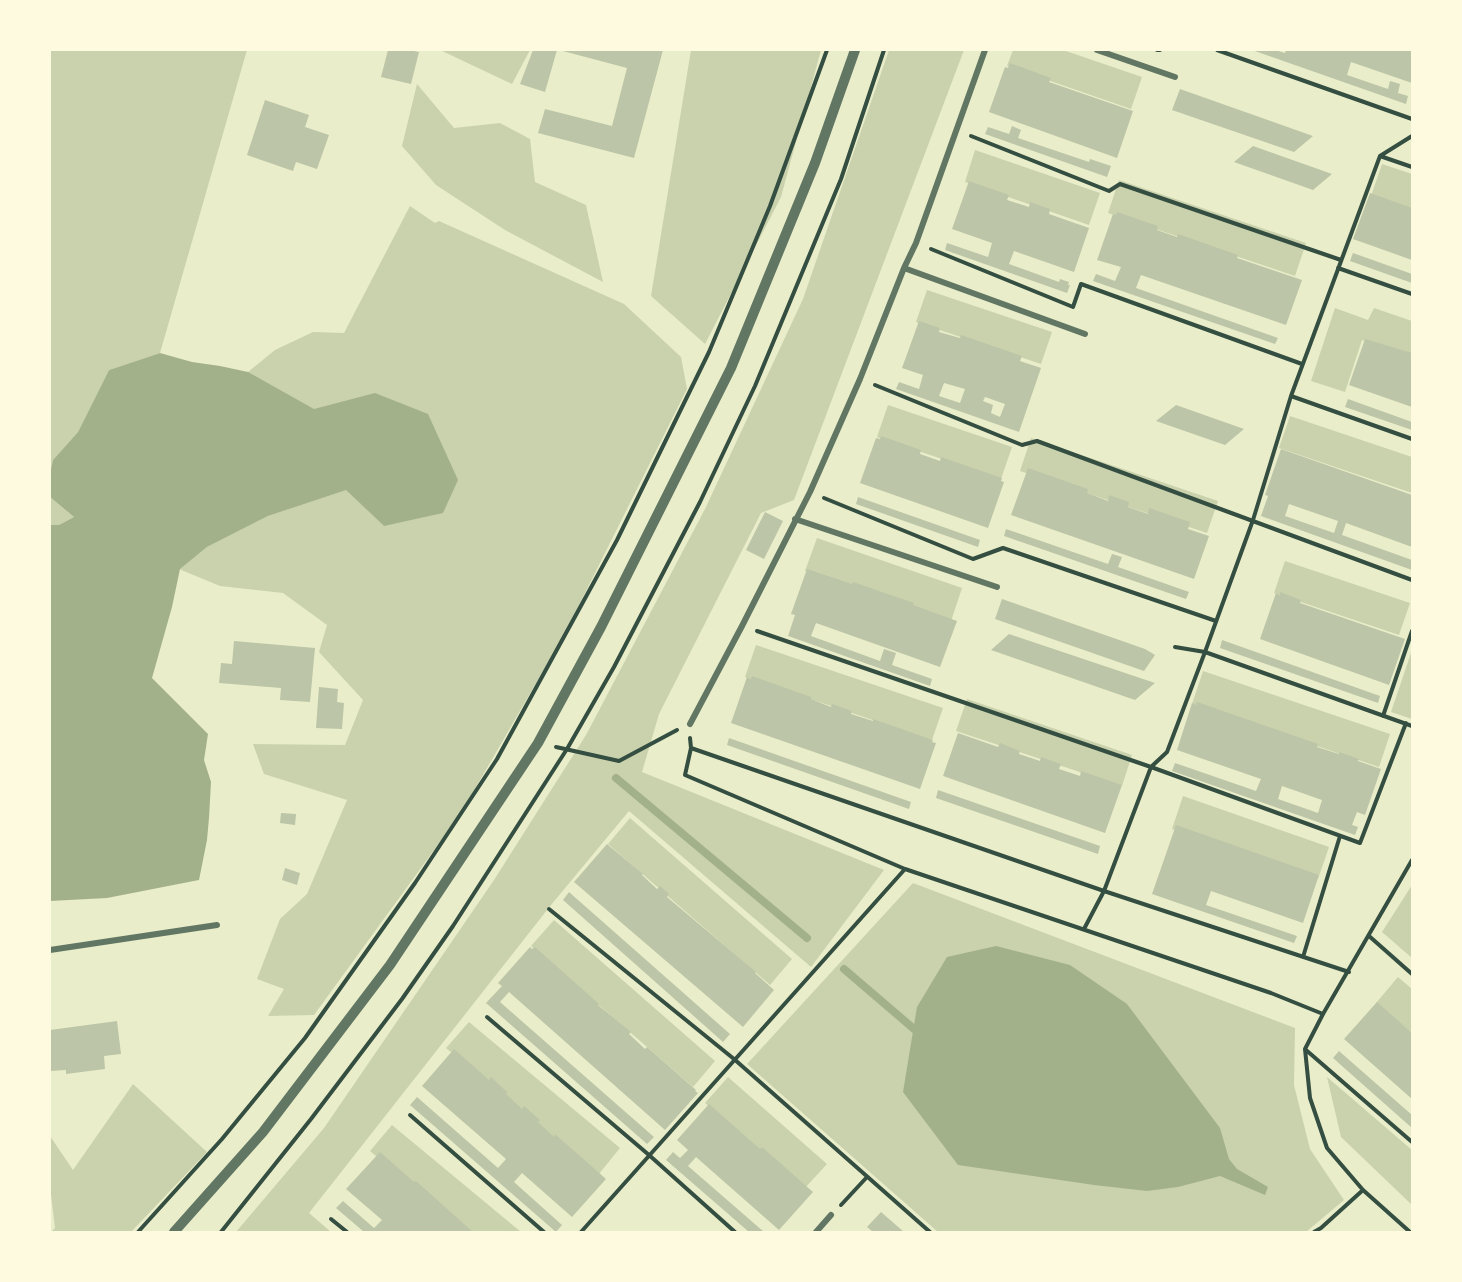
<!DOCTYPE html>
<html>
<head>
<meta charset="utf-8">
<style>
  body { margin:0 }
  #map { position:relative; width:1462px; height:1282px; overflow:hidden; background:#e9edc9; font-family:"DM Sans",sans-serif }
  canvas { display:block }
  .frame { position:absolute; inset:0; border:51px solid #fefae0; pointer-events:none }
</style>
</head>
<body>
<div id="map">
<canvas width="1462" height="1282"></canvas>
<div class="frame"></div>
</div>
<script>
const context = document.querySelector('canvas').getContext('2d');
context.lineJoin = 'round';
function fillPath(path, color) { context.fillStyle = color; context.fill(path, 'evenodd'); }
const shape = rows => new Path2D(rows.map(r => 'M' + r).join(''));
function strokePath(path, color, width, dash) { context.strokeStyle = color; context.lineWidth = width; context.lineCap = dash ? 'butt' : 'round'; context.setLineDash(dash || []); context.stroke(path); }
fillPath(shape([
  [50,50,247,50,160,353,109,370,78,432,53,460,50,473],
  [440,50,530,50,512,84],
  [691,50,821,50,781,197,705,344,651,296],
  [889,50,964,50,794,500,761,513,659,714,642,772,884,870,811,967,629,811,551,905,309,1213,331,1232,236,1232,324,1128,494,880,586,735,705,509,803,299],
  [1013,50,1063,50,1142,77,1131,109,1007,66],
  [417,84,454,128,500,123,530,139,535,182,586,205,603,282,505,230,436,185,402,146],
  [975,150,1100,193,1089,225,965,182],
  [1382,164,1412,174,1412,210,1371,196],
  [1119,180,1306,243,1295,276,1108,213],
  [410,206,435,223,439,221,624,304,681,357,687,389,565,633,461,813,314,1015,268,1016,284,989,257,979,280,919,307,894,347,800,264,774,253,744,345,745,363,700,319,652,327,625,283,593,220,586,179,569,207,547,268,516,346,489,384,526,329,431,244,386,248,372,275,350,313,332,344,333],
  [927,290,1052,332,1041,364,916,322],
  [1335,308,1368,320,1374,308,1412,321,1412,357,1362,340,1345,392,1311,381],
  [888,405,1012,447,1001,479,877,437],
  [1290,416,1412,457,1412,493,1279,448],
  [1031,438,1218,501,1207,533,1020,471],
  [50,497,74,517,59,525,50,525],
  [817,538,962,588,951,621,805,571],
  [1285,561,1410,603,1399,635,1274,593],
  [756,645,943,708,932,740,745,677],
  [1412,650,1412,719,1391,712],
  [1203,671,1390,734,1379,767,1192,704],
  [967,699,1132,755,1122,786,956,731],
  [1183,796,1329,847,1318,879,1172,829],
  [630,818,792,959,770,985,608,844],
  [913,883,1295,1028,1294,1085,1310,1149,1344,1200,1306,1232,938,1232,747,1064],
  [1412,885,1412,958,1382,932],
  [554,920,715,1061,693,1087,531,946],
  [1398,977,1412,989,1412,1033,1376,1003],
  [469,1022,620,1148,598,1175,446,1048],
  [728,1077,827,1164,804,1189,705,1103],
  [1327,1077,1412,1150,1412,1205,1341,1137],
  [133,1084,207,1152,131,1232,51,1232,55,1228,50,1186,50,1136,73,1170],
  [392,1125,521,1232,467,1232,370,1151]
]), '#cad2ad');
fillPath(shape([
  [160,353,192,362,220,366,248,372,314,409,375,393,428,414,458,480,443,513,384,526,346,490,268,516,207,547,180,569,172,607,152,678,208,734,204,760,211,782,209,818,207,840,199,880,107,898,50,901,50,525,59,525,74,517,50,497,50,473,53,460,78,432,109,370],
  [996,946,1070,965,1127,1004,1220,1128,1229,1159,1237,1169,1268,1187,1265,1195,1220,1176,1178,1187,1147,1191,1094,1185,958,1165,903,1092,917,1007,947,957]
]), '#a3b18a');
strokePath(shape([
  [616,778,807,938],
  [844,969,914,1029]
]), '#a3b18a', 8);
fillPath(shape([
  [388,50,409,50,419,52,411,84,381,77],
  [533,50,557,50,545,92,520,84],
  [559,50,663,50,634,158,538,133,545,109,612,126,627,68],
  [1252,50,1275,50,1285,53,1286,50,1412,50,1412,83,1351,62,1347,75,1388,89,1390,81,1400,84,1398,93,1408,96,1406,104],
  [1010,63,1051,78,1049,82,1133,111,1117,158,989,112,1005,67,1008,68],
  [1180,89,1313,136,1294,152,1172,110],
  [265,100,309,115,305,127,329,135,317,169,296,162,293,171,247,155],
  [1012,126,1021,130,1018,138,1089,162,1090,159,1111,166,1107,177,985,134,988,127,1009,134],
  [1253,146,1332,174,1313,190,1234,162],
  [969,181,1009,195,1007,200,1029,207,1030,202,1050,209,1049,214,1089,228,1074,272,1014,251,1009,264,1059,282,1060,279,1069,282,1068,285,1070,285,1067,293,945,250,947,243,988,257,992,243,952,229],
  [1370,193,1412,208,1412,260,1353,239],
  [1117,212,1158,226,1157,230,1177,237,1178,234,1238,255,1237,258,1302,280,1286,325,1141,275,1136,288,1278,338,1275,344,1093,281,1096,274,1115,281,1121,267,1097,260,1113,214,1116,215],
  [1353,253,1412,274,1412,283,1350,261],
  [919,321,940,328,939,332,960,338,961,335,1022,356,1020,361,1041,368,1019,432,896,389,899,382,919,389,923,375,902,368],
  [944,383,965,389,960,403,939,396],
  [985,397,1005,404,1000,417,991,413,993,405,983,401],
  [1365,339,1412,353,1412,407,1349,385],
  [1348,399,1412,422,1412,430,1345,407],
  [1176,405,1244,429,1225,445,1156,421],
  [881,436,921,450,920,454,940,461,941,457,1002,478,1001,481,1004,482,988,528,860,483,876,438,880,439],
  [1281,449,1412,495,1412,547,1346,523,1342,535,1412,560,1412,570,1261,516,1268,496,1265,495],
  [1289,504,1338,521,1334,533,1285,516],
  [1028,468,1088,489,1087,493,1108,501,1109,495,1129,502,1128,507,1148,514,1149,508,1190,522,1188,529,1209,536,1194,579,1011,515],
  [858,497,980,540,978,547,856,504],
  [765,512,783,521,764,559,746,550],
  [1006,529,1108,564,1112,554,1122,557,1118,567,1189,592,1186,599,1004,536],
  [807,569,852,584,853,582,914,603,913,605,957,621,940,667,816,623,811,636,880,661,884,649,896,653,892,665,932,679,930,686,788,636,795,615,791,614],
  [1280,592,1301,600,1300,603,1405,639,1389,685,1260,639,1276,593,1280,595],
  [1002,599,1145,649,1155,655,1144,671,995,619],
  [1009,634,1155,683,1135,700,991,650],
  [1222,640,1380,696,1378,703,1220,648],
  [234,641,315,648,310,702,280,700,281,688,219,683,221,663,232,664],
  [752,676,811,697,811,699,831,707,832,704,852,711,851,714,873,721,873,719,933,740,932,742,936,743,920,789,731,723,747,677,751,679],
  [319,687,338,689,337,702,344,703,342,729,316,728],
  [1197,702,1318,744,1317,747,1339,754,1339,752,1359,759,1358,761,1381,769,1365,815,1357,812,1352,825,1358,827,1355,835,1172,771,1175,763,1256,791,1261,779,1177,750,1192,703,1196,705],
  [1282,786,1322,800,1318,813,1278,799],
  [958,733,998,747,1000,743,1020,751,1019,754,1040,761,1041,757,1061,764,1059,769,1080,776,1081,771,1122,785,1105,833,943,776],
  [729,738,911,802,909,809,727,745],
  [938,790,1100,846,1098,854,936,798],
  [281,813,296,814,295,825,280,823],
  [1176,825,1319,875,1303,923,1211,891,1206,905,1297,936,1294,943,1152,894],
  [607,844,643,874,642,875,657,889,660,886,669,894,667,897,756,972,755,973,774,990,743,1027,574,882],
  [285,868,300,873,297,885,282,880],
  [569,892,730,1034,723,1042,563,900],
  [530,947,532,949,535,947,599,1004,598,1005,631,1032,629,1034,645,1049,647,1047,696,1090,695,1091,698,1093,665,1130,509,992,500,1002,654,1137,647,1144,486,1003,502,986,498,983],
  [1377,1002,1412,1033,1412,1099,1344,1039],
  [117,1021,121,1054,104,1056,105,1069,66,1074,66,1070,50,1071,50,1030],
  [454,1049,489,1080,491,1077,507,1092,506,1094,522,1109,524,1106,540,1120,538,1122,554,1137,555,1134,606,1179,572,1217,522,1173,514,1182,562,1225,556,1232,410,1105,417,1097,498,1168,506,1159,422,1086],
  [1339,1051,1412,1115,1412,1128,1333,1058],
  [709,1104,760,1149,762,1147,813,1192,779,1230,696,1157,688,1166,764,1232,749,1232,666,1160,673,1152,680,1158,688,1150,677,1140],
  [380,1152,414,1182,416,1181,473,1232,364,1232,336,1208,343,1201,374,1228,382,1220,346,1189],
  [881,1212,904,1232,873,1232,867,1227]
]), '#bcc5a7');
strokePath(shape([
  [1157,50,1160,50],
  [1217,50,1412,119],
  [971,136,1109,191,1120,184,1341,260],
  [1380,156,1412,167],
  [931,249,1073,307,1081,284,1302,364],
  [1338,268,1412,294],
  [875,385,1022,445,1037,441,1412,580],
  [1291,396,1412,439],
  [824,498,973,559,1003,548,1216,621],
  [757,631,1151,767,1360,843,1406,723],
  [1175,647,1205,652,1412,726],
  [1383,716,1412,631],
  [690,738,691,748,1104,891,1349,972],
  [556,747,619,761,677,730],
  [691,748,685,775,905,869,1271,993,1323,1014],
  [549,909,734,1059,930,1232],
  [1084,929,1104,891,1151,767,1167,752,1205,652,1253,520,1291,396,1380,156,1412,136],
  [1369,936,1412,974],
  [1303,957,1340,836],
  [487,1017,649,1155,735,1232],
  [1306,1050,1412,1142],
  [410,1115,544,1232],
  [841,1205,867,1177],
  [331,1219,347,1232],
  [138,1232,222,1139,305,1038,415,883,497,759,617,540,709,352,770,206,827,50],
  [221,1232,311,1119,402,999,453,926,567,749,614,667,700,502,755,386,841,179,884,50],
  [581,1232,905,869],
  [1314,1232,1321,1228,1363,1190],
  [1410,1232,1363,1190,1327,1148,1310,1098,1305,1049,1323,1014,1412,860]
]), '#344e41', 4);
strokePath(shape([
  [1097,50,1175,77],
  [904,268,1085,334],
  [795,519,997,587],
  [690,724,742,626,810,492,860,379,904,268,916,243,985,50],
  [50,950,217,925],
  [816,1232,831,1215]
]), '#617663', 6);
strokePath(shape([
  [174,1232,263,1132,390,965,538,743,601,627,731,368,815,163,855,50]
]), '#617663', 10);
</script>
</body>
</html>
